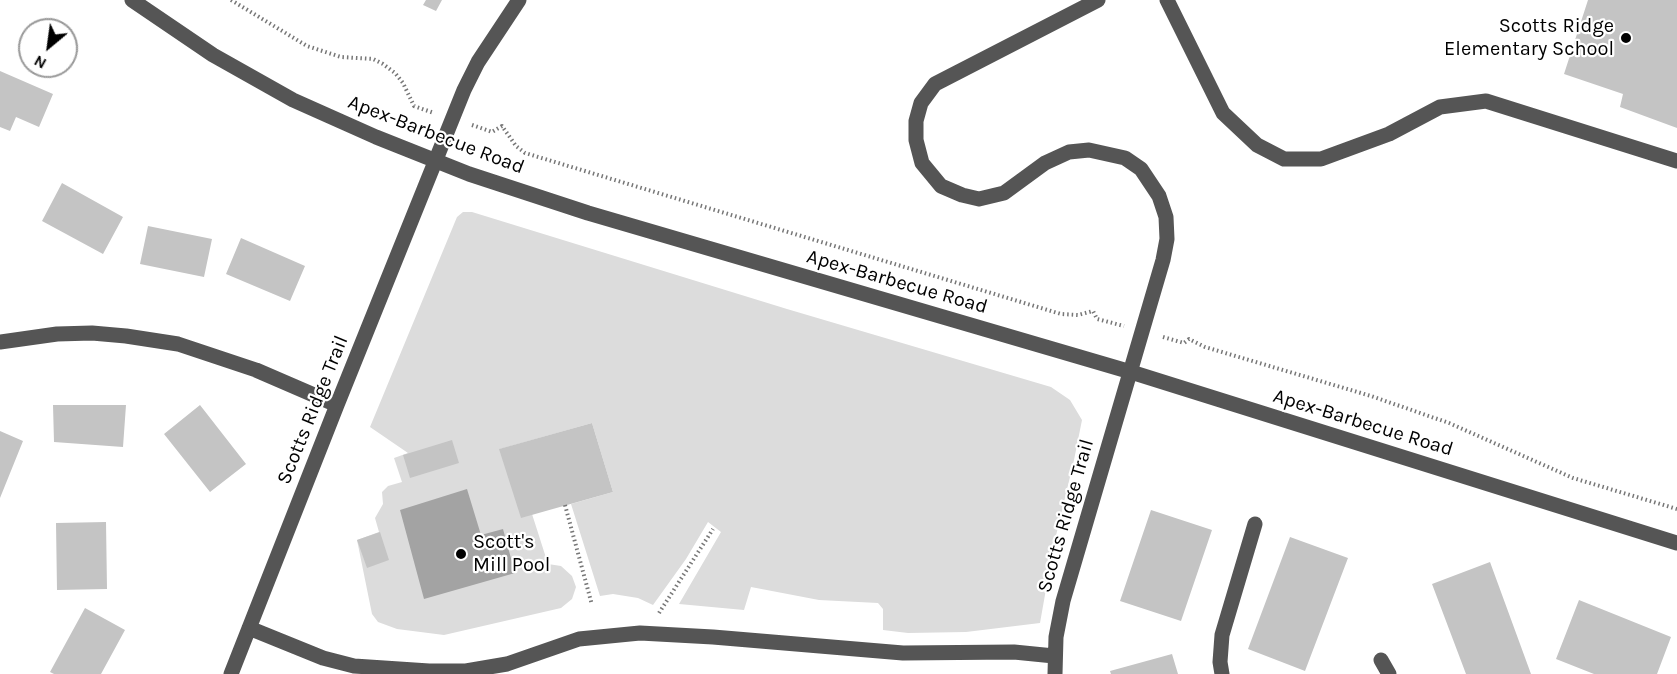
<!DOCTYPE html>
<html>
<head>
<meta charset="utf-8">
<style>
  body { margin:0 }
  #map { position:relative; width:1677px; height:674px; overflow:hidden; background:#fff; font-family:Karla,sans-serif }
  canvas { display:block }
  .north { position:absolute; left:18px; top:18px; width:60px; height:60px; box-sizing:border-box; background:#fff; border:2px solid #999; border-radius:50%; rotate:209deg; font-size:16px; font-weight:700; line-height:24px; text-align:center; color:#000 }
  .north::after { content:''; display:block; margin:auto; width:21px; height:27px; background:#000; clip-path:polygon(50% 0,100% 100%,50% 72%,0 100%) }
</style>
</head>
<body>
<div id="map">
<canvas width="1677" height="674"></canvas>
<div class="north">N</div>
</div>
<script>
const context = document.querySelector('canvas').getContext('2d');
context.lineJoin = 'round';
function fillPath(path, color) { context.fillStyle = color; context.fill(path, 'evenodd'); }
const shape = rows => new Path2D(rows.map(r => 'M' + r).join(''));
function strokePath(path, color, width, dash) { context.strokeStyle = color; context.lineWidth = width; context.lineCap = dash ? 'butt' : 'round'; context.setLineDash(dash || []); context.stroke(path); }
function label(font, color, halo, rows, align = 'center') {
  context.font = font + ' Karla,sans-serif'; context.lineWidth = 4.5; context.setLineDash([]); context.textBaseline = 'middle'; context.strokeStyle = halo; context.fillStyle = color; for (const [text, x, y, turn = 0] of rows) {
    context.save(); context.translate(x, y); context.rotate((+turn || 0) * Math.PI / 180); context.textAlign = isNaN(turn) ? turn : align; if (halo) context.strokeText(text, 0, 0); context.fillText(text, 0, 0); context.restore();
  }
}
fillPath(shape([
  [463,212,472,212,787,309,1051,387,1070,400,1082,420,1074,460,1054,544,1040,623,966,632,908,633,883,630,883,609,878,603,819,600,751,587,744,610,679,604,721,532,708,522,686,559,653,605,638,598,613,594,600,596,571,504,613,492,592,423,500,449,532,514,548,564,561,566,572,576,576,587,572,599,561,608,444,635,397,629,378,622,372,614,357,540,379,532,375,518,383,504,382,492,388,486,402,482,394,458,408,453,370,427,457,217]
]), '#dcdcdc');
fillPath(shape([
  [467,489,481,535,503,529,515,573,424,599,400,510]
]), '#a3a3a3');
fillPath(shape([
  [426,0,442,0,436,11,423,5],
  [1588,0,1677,0,1677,128,1620,107,1623,94,1564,74],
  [0,71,53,94,39,127,16,117,10,131,0,127],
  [62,183,123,217,103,254,42,221],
  [148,226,212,239,204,277,140,264],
  [241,238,305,266,290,301,226,274],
  [53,405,126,405,123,447,54,442],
  [200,405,246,464,210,492,164,434],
  [592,423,613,492,521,518,499,449],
  [0,431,23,441,0,498],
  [452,440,459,463,410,478,403,455],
  [1151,510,1212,530,1181,621,1120,601],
  [106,522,107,589,57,590,56,523],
  [380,532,389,560,367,568,357,540],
  [1290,537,1348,558,1305,671,1248,649],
  [1490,562,1531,674,1466,674,1432,584],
  [1579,600,1671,637,1657,674,1594,674,1556,659],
  [85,608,125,630,101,674,54,674,50,672],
  [1172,654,1178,674,1111,674,1110,671]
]), '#c4c4c4');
strokePath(shape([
  [231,0,307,46,341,57,373,59,383,64,395,73,403,83,414,106,434,113],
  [472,125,492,132,502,126,516,146,525,153,1061,314,1078,315,1093,311,1097,319,1124,326],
  [1163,337,1184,343,1189,339,1205,347,1371,396,1449,423,1573,478,1677,509],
  [565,505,592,605],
  [659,613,713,529]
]), '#777', 4, [1.5, 3]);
strokePath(shape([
  [132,0,213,55,293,100,376,137,469,174,588,213,1131,372,1677,543],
  [1167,0,1223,113,1257,145,1284,159,1321,159,1389,134,1440,107,1486,101,1677,161],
  [0,342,57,334,92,333,126,336,178,344,256,370,337,405],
  [249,628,323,658,354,666,429,671,466,671,507,664,579,639,640,633,713,637,903,653,1014,652,1054,656],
  [1381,660,1389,674],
  [231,674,337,405,464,90,478,62,519,0],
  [1055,674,1056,637,1063,601,1163,260,1167,239,1166,217,1159,196,1141,169,1125,158,1089,150,1069,152,1045,163,1004,193,979,199,962,195,941,186,922,163,916,140,916,121,921,103,935,84,1098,0],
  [1222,674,1220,662,1222,635,1255,524]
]), '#555', 15);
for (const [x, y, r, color] of [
  [1626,38,6,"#000"],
  [461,554,6,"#000"]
]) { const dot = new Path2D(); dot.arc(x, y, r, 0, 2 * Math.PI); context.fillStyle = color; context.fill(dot); strokePath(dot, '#fff', 2); }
label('20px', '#000', '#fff', [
  ["Scotts Ridge",1614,26],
  ["Elementary School",1614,49],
  ["Scott's",473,542,"left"],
  ["Mill Pool",473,565,"left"]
], 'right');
label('20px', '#000', '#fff', [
  ["Apex-Barbecue Road",436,135,21],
  ["Apex-Barbecue Road",897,282,16],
  ["Scotts Ridge Trail",313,410,-68],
  ["Apex-Barbecue Road",1363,423,17],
  ["Scotts Ridge Trail",1066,516,-74]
]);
</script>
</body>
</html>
